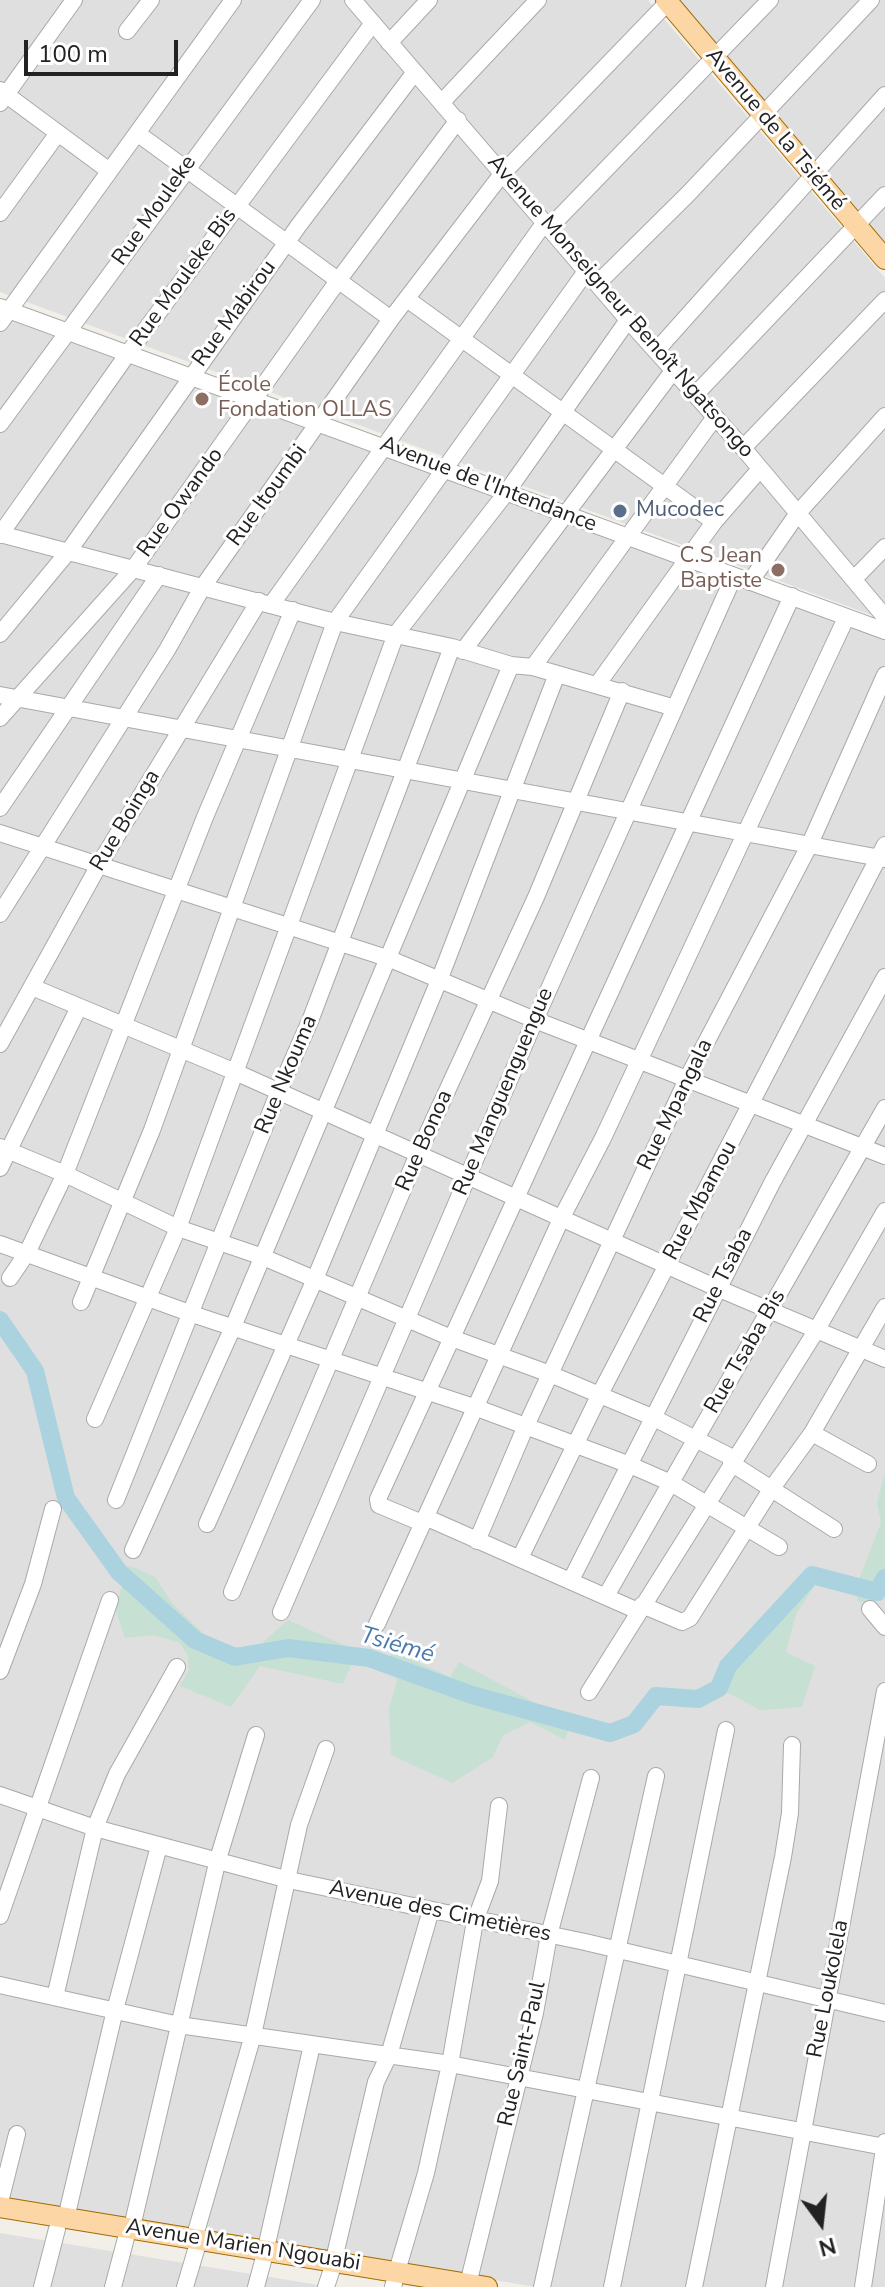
<!DOCTYPE html>
<html>
<head>
<meta charset="utf-8">
<style>
  body { margin:0 }
  #map { position:relative; width:885px; height:2287px; overflow:hidden; background:#f2efe9; font-family:"Nunito Sans",sans-serif }
  canvas { display:block }
  .north { position:absolute; left:781px; top:2183px; width:80px; height:80px; -webkit-text-stroke:6px #fff; paint-order:stroke; rotate:165deg; font-size:22px; font-weight:700; line-height:32px; text-align:center; color:#222 }
  .north::after { content:''; display:block; margin:auto; width:28px; height:36px; background:#222; clip-path:polygon(50% 0,100% 100%,50% 72%,0 100%) }
  .scale { position:absolute; left:24px; top:40px; width:154px; height:36px; box-sizing:border-box; border:4px solid #222; border-top:0; padding-left:10px; font-size:24px; line-height:28px; white-space:nowrap; color:#222; -webkit-text-stroke:6px #fff; paint-order:stroke }
</style>
</head>
<body>
<div id="map">
<canvas width="885" height="2287"></canvas>
<div class="north">N</div>
<div class="scale">100 m</div>
</div>
<script>
const context = document.querySelector('canvas').getContext('2d');
context.lineJoin = 'round';
function fillPath(path, color) { context.fillStyle = color; context.fill(path, 'evenodd'); }
const shape = rows => new Path2D(rows.map(r => 'M' + r).join(''));
function strokePath(path, color, width, dash) { context.strokeStyle = color; context.lineWidth = width; context.lineCap = dash ? 'butt' : 'round'; context.setLineDash(dash || []); context.stroke(path); }
function label(font, color, halo, rows, align = 'center') {
  context.font = font + ' "Nunito Sans",sans-serif'; context.lineWidth = 6; context.setLineDash([]); context.textBaseline = 'middle'; context.strokeStyle = halo; context.fillStyle = color; for (const [text, x, y, turn = 0] of rows) {
    context.save(); context.translate(x, y); context.rotate((+turn || 0) * Math.PI / 180); context.textAlign = isNaN(turn) ? turn : align; if (halo) context.strokeText(text, 0, 0); context.fillText(text, 0, 0); context.restore();
  }
}
fillPath(shape([
  [0,0,648,0,885,278,885,620,0,292],
  [676,0,885,0,885,247],
  [0,315,885,638,885,2287,536,2287,0,2198],
  [0,2233,331,2287,0,2287]
]), '#e0dfdf');
fillPath(shape([
  [885,1473,885,1590,874,1604,857,1601,859,1580,881,1523,877,1502],
  [129,1565,155,1577,172,1603,205,1635,232,1648,260,1645,288,1620,357,1651,343,1684,260,1666,231,1707,180,1686,189,1670,188,1656,180,1643,154,1635,125,1638,115,1608],
  [797,1581,816,1584,796,1614,786,1652,815,1666,802,1707,760,1710,719,1688],
  [389,1649,450,1677,459,1662,571,1722,565,1740,530,1722,503,1735,493,1757,452,1783,391,1755,389,1709,397,1681]
]), '#c6e0d4');
strokePath(shape([
  [0,1320,35,1371,66,1498,119,1572,195,1640,235,1657,288,1648,369,1658,472,1695,610,1733,634,1724,656,1696,698,1699,719,1688,728,1666,812,1575,877,1592,885,1578]
]), '#aad3df', 18);
const minor = shape([
  [353,0,628,320,743,448,885,617],
  [127,31,151,0],
  [389,43,429,0],
  [0,90,108,170],
  [442,102,538,0],
  [0,103,74,0],
  [137,133,391,319],
  [0,213,58,133],
  [550,227,770,0],
  [599,282,688,194,871,0],
  [407,299,714,522],
  [0,307,885,631],
  [0,323,233,0],
  [656,351,885,95],
  [695,395,885,195],
  [0,424,312,0],
  [743,448,885,300],
  [0,534,335,622,452,647,511,665,533,667,675,708],
  [0,535,129,352,373,23],
  [854,579,885,547],
  [750,582,798,513,885,416],
  [271,605,545,222],
  [0,634,68,552,299,225,415,72],
  [463,651,673,371],
  [533,667,715,417],
  [597,685,714,522,760,469],
  [0,695,885,859],
  [0,718,134,568,340,278,458,120],
  [0,808,159,575],
  [0,833,390,959,535,1020,885,1156],
  [0,914,167,650,202,588,391,319,502,174,670,0],
  [32,987,233,1071,717,1288,885,1359],
  [0,1044,99,865,259,601],
  [0,1147,65,1174,178,1228,263,1257,449,1337,550,1374,652,1417,733,1458],
  [0,1168,78,1009],
  [0,1244,192,1314,477,1408,630,1465,671,1483,779,1547],
  [10,1278,27,1253,65,1174,205,817,293,610],
  [81,1302,152,1130,335,622,587,270],
  [95,1419,178,1228,396,634,506,493,628,320],
  [812,1433,868,1464],
  [731,1463,834,1529],
  [116,1500,279,1091,310,1021,452,647],
  [425,1517,638,1611],
  [422,1523,379,1505,378,1499,792,596],
  [207,1524,315,1279,440,978,557,674],
  [477,1541,525,1428,688,1077,809,846,885,675],
  [133,1550,233,1327,511,665],
  [520,1558,599,1396,885,845],
  [571,1580,772,1183,885,977],
  [232,1592,418,1154,536,897,622,691],
  [606,1596,885,1108],
  [642,1605,682,1622,690,1618,772,1488,812,1433,885,1307],
  [870,1609,885,1627],
  [281,1612,535,1020,734,576],
  [377,1624,561,1219,603,1138,846,618],
  [0,1671,33,1584,53,1509],
  [589,1692,816,1331,885,1211],
  [0,1795,95,1828,289,1880,585,1942,885,2013],
  [0,1916,110,1600],
  [0,1985,179,2025,450,2064,884,2147],
  [55,1997,95,1828,117,1774,177,1667],
  [0,2202,17,2134],
  [66,2218,115,2010,159,1846],
  [132,2227,218,1859,256,1735],
  [194,2239,253,2035,299,1825,326,1749],
  [266,2248,312,2045],
  [334,2259,376,2082,389,2055,431,1910],
  [397,2271,426,2173,450,2064,475,1921,490,1881,499,1806],
  [468,2284,535,2013,549,1935,591,1778],
  [42,2287,57,2229],
  [113,2287,126,2238],
  [185,2287,196,2250],
  [256,2287,263,2261],
  [326,2287,331,2272],
  [393,2287,394,2283],
  [542,2287,656,1776],
  [612,2287,726,1730],
  [694,2287,783,1857,790,1813,792,1745],
  [774,2287,885,1691],
  [863,2287,885,2142]
]);
const major = shape([
  [666,0,885,259],
  [0,2207,487,2287]
]);
strokePath(minor, '#a9a9a9', 18);
strokePath(major, '#a06b00', 22);
strokePath(minor, '#fff', 16);
strokePath(major, '#fcd6a4', 20);
for (const [x, y, r, color] of [
  [202,399,8,"#8d6e63"],
  [620,511,8,"#5c6f8a"],
  [778,570,8,"#8d6e63"]
]) { const dot = new Path2D(); dot.arc(x, y, r, 0, 2 * Math.PI); context.fillStyle = color; context.fill(dot); strokePath(dot, '#fff', 3); }
label('22px', '#222', '#fff', [
  ["Avenue de la Tsiémé",775,130,50],
  ["Rue Mouleke",155,211,-55],
  ["Rue Mouleke Bis",184,278,-54],
  ["Avenue Monseigneur Benoît Ngatsongo",620,307,49],
  ["Rue Mabirou",235,314,-54],
  ["Avenue de l'Intendance",488,485,21],
  ["Rue Itoumbi",268,496,-54],
  ["Rue Owando",181,503,-54],
  ["Rue Boinga",126,821,-59],
  ["Rue Nkouma",287,1075,-67],
  ["Rue Manguenguengue",504,1092,-67],
  ["Rue Mpangala",676,1105,-64],
  ["Rue Bonoa",425,1141,-66],
  ["Rue Mbamou",701,1201,-62],
  ["Rue Tsaba",724,1276,-63],
  ["Rue Tsaba Bis",746,1352,-60],
  ["Avenue des Cimetières",440,1912,12],
  ["Rue Loukolela",829,1989,-79],
  ["Rue Saint-Paul",523,2054,-77],
  ["Avenue Marien Ngouabi",243,2246,9]
]);
label('22px', '#785e54', '#fff', [
  ["École",218,386],
  ["Fondation OLLAS",218,411],
  ["C.S Jean",762,557,"right"],
  ["Baptiste",762,582,"right"]
], 'left');
label('22px', '#4e5e75', '#fff', [
  ["Mucodec",636,511]
], 'left');
label('italic 24px', '#4a7aab', '#fff', [
  ["Tsiémé",397,1646,16]
]);
</script>
</body>
</html>
